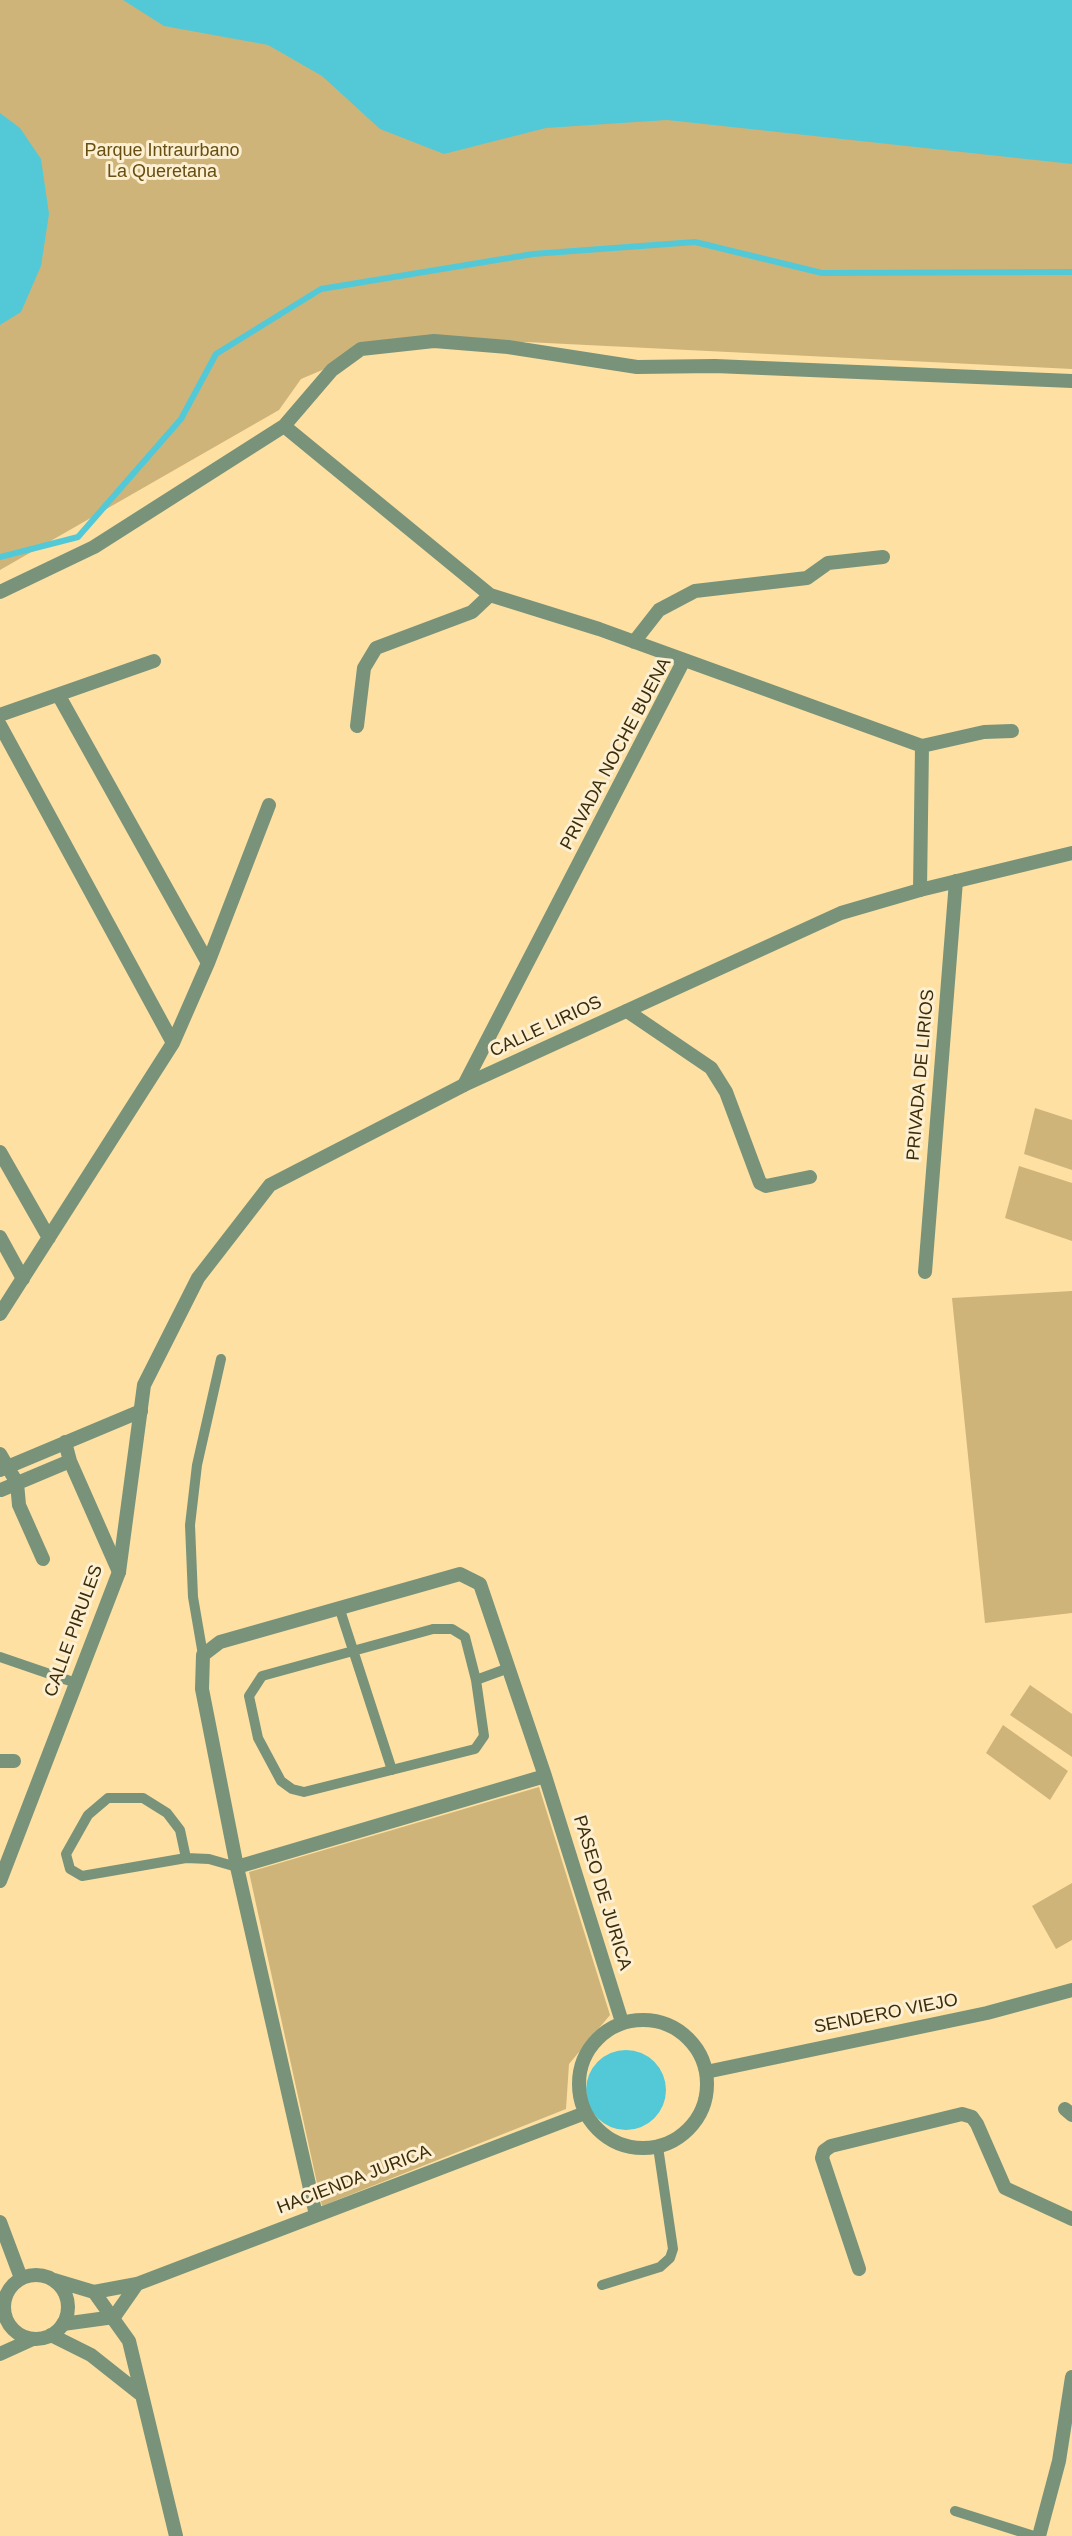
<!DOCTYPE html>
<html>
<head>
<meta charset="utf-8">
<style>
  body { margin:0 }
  canvas { display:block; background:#fde0a2 }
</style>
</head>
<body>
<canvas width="1072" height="2536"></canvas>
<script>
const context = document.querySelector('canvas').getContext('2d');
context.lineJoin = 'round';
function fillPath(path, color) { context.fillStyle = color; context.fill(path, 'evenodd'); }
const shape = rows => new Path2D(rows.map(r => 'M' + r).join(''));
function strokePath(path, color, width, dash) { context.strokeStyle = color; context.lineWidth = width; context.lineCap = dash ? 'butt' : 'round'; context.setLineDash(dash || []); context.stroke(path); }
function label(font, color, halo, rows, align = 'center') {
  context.font = font + ' Helvetica,sans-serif'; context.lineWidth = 6; context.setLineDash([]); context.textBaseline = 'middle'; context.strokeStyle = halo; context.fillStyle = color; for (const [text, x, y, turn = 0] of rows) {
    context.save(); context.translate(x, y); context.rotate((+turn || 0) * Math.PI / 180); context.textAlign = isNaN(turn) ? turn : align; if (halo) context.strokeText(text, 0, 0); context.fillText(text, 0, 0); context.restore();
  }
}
fillPath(shape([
  [0,0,1072,0,1072,369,526,342,367,351,301,379,279,410,0,570],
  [1035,1108,1072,1120,1072,1170,1024,1154],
  [1019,1166,1072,1183,1072,1241,1005,1218],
  [1072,1291,1072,1613,985,1623,952,1298],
  [1030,1685,1072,1714,1072,1757,1010,1715],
  [1003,1725,1068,1771,1050,1800,986,1753],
  [539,1787,610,2015,569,2064,566,2109,322,2206,249,1872],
  [1072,1883,1072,1940,1056,1949,1032,1906]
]), '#cfb47a');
fillPath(shape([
  [123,0,1072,0,1072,164,667,120,546,128,444,154,380,129,322,76,268,45,164,26],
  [0,113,20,128,41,159,49,214,41,266,21,312,0,325],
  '586 2090a40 40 0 1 1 80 0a40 40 0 1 1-80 0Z'
]), '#53c9d7');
strokePath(shape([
  [0,557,78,537,181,419,216,354,321,289,533,254,695,242,822,273,1072,272]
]), '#53c9d7', 6);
strokePath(shape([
  [340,1610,392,1770],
  [433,1629,452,1629,465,1637,476,1680,484,1736,475,1749,304,1792,292,1789,281,1781,258,1738,249,1696,262,1676,433,1629],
  [203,1655,193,1597,190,1525,197,1465,221,1359],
  [0,1657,76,1683],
  [476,1680,506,1669],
  [186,1858,180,1830,167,1813,143,1798,108,1798,88,1815,66,1854,70,1869,82,1876,186,1858,209,1859,237,1867],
  [602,2285,660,2267,670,2258,673,2249,658,2147],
  [955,2511,1034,2536]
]), '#79937a', 10);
strokePath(shape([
  [284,426,490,595,599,629,922,746,984,732,1012,731],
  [0,592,94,547,284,426,332,370,361,349,434,341,508,347,637,367,715,366,1072,381],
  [634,642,659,610,695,591,807,578,828,563,883,557],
  [59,696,208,963],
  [0,715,154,661],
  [0,725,173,1043],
  [357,726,364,668,376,648,472,612,490,595],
  [920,890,922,746],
  [627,1011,711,1068,726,1092,760,1183,766,1186,810,1177],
  [464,1085,684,660],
  [0,1152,49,1238],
  [0,1237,23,1279],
  [925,1272,956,881],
  [0,1314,173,1043,208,963,269,805],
  [65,1442,70,1461,119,1572],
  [0,1454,17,1483,19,1505,43,1559],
  [0,1470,141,1411],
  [1,1490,70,1461],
  [0,1761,14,1761],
  [237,1867,545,1776],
  '579 2084a64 64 0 1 1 128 0a64 64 0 1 1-128 0Z',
  [706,2072,987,2013,1072,1990],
  [1065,2109,1072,2115],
  [316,2215,237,1867,202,1689,203,1655,220,1642,460,1574,480,1584,545,1776,622,2022],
  [859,2269,822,2158,824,2151,831,2146,962,2114,972,2117,977,2124,1005,2188,1072,2219],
  [94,2292,137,2284,585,2113],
  [63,2324,114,2317,137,2284],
  [1039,2536,1059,2461,1072,2377]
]), '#79937a', 14);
strokePath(shape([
  [0,1881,119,1572,144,1385,198,1278,270,1185,464,1085,841,913,920,890,1072,853],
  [0,2222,21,2278],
  '4 2307a32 32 0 1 1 64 0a32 32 0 1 1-64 0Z',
  [54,2280,94,2292,129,2341,176,2536],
  [51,2335,91,2355,139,2393],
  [0,2354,33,2339]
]), '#79937a', 14);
label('18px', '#674f12', '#fdefd1', [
  ["Parque Intraurbano",162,151],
  ["La Queretana",162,172]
]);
label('18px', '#3b2d0a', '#fdefd1', [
  ["PRIVADA NOCHE BUENA",616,754,-62],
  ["CALLE LIRIOS",546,1027,-25],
  ["PRIVADA DE LIRIOS",921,1075,-85],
  ["CALLE PIRULES",74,1631,-70],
  ["PASEO DE JURICA",602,1893,73],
  ["SENDERO VIEJO",886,2014,-11],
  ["HACIENDA JURICA",354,2180,-21]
]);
</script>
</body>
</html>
